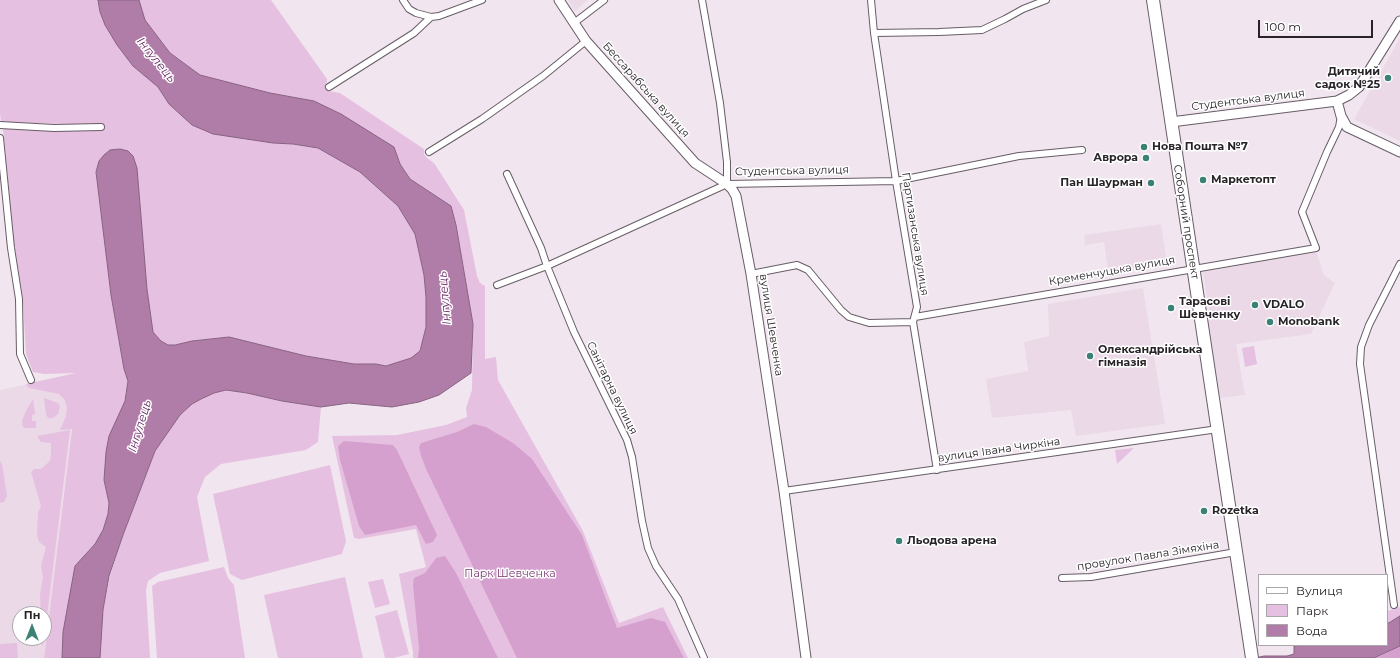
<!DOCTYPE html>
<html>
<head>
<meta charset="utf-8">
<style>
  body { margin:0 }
  #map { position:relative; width:1400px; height:658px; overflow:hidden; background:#f1e6ef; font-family:Montserrat,sans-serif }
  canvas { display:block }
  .legend { position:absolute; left:1258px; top:574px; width:130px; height:72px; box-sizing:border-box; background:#fff; border:1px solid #a9a7a9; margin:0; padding:5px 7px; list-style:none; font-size:12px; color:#282327 }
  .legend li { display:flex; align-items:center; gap:8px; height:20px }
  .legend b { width:20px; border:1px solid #a9a7a9 }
  .north { position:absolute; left:12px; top:606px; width:40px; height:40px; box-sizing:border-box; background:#fff; border:1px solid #a9a7a9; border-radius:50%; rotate:0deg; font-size:11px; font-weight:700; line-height:16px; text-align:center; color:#282327 }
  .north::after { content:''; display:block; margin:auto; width:14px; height:18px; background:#3c8176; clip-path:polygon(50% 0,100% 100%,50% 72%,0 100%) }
  .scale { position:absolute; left:1258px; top:20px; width:115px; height:18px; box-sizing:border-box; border:2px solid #282327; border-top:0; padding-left:5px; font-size:12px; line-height:14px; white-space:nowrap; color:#282327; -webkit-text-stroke:3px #fff; paint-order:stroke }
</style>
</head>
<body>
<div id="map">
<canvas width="1400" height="658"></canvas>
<ul class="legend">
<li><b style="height:5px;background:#fff"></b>Вулиця</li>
<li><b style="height:11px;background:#e6c0e0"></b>Парк</li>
<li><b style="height:11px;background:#b07da9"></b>Вода</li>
</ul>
<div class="north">Пн</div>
<div class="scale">100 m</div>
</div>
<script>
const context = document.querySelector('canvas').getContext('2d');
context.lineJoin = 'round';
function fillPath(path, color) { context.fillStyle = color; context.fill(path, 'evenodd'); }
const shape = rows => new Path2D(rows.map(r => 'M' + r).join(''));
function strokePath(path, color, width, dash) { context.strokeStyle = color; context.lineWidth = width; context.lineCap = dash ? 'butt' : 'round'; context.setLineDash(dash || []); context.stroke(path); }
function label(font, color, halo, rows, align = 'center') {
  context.font = font + ' Montserrat,sans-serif'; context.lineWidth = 3; context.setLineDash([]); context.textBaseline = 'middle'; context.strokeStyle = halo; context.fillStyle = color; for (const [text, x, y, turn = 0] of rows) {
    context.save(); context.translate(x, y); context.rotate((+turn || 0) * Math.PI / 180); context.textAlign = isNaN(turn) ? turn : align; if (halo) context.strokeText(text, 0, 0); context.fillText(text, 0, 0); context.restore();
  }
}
fillPath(shape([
  [568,0,588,0,575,11],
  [1400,38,1400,141,1354,119],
  [1161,224,1167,263,1108,271,1104,242,1085,245,1084,235],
  [1316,251,1324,275,1335,283,1311,334,1236,344,1245,395,1220,398,1207,323,1210,315,1203,272],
  [1143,288,1165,424,1076,436,1071,410,992,418,986,379,1028,371,1024,342,1049,336,1048,304],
  [78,373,44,658,0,658,0,390],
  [20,614,44,614,44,638,20,638]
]), '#ebd9e8');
fillPath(shape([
  [0,0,98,0,100,12,105,25,117,45,133,66,158,87,169,104,273,143,293,144,318,148,360,172,398,206,415,234,424,275,426,297,426,327,420,351,411,358,386,366,376,364,354,364,306,356,229,337,192,341,175,345,168,345,161,341,153,332,147,289,99,161,96,172,111,295,124,369,128,381,125,401,109,436,104,480,109,503,108,514,103,530,95,544,89,550,63,632,62,658,44,658,72,429,60,430,66,416,67,408,65,400,59,394,29,388,26,384,76,373,44,374,33,372,26,354,23,302,15,254,3,128,67,130,67,124,1,122,0,113],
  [139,0,271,0,327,79,326,87,328,91,340,93,424,149,424,154,427,158,434,163,464,210,477,276,480,283,485,286,485,359,496,357,498,380,583,531,619,623,663,607,688,658,413,658,413,652,399,574,426,567,416,529,359,539,354,538,332,436,397,435,446,425,467,417,466,408,472,390,473,324,456,225,451,206,410,179,400,164,394,147,341,114,314,101,270,93,200,75,170,53,145,20],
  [1254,346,1257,364,1245,367,1242,348],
  [226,390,248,393,282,401,321,407,318,442,306,450,221,464,205,477,197,497,209,561,160,573,148,581,146,590,150,658,100,658,103,610,110,576,123,535,155,451,180,415,192,404,201,399,214,393],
  [44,398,58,403,60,407,58,414,53,418,48,418,46,414],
  [33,399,35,414,32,415,32,421,36,421,36,428,25,428,23,427,22,421,26,411],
  [70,430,43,647,40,638,44,638,44,614,41,614,40,594,43,577,41,566,46,547,39,542,37,535,38,513,41,506,31,472,34,469,41,469,50,461,51,454,51,443,41,442,37,436],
  [1134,448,1117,464,1115,450],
  [0,461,2,464,7,496,4,502,0,503],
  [330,465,346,541,342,554,242,580,230,574,213,494],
  [224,567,228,578,234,585,245,658,157,658,152,586,158,582],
  [345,577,363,658,278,658,264,595],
  [383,579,390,604,375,608,368,582],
  [1400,607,1400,616,1387,624,1387,611],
  [397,610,409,654,394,658,385,658,375,616],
  [17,643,18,658,0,658,0,644]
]), '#e6c0e0');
fillPath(shape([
  [474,424,486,427,513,443,532,459,582,535,617,628,651,618,665,622,684,658,517,658,427,471,421,456,419,447,421,443,457,432],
  [344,441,393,445,397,450,437,535,433,542,426,544,416,525,365,535,359,526,340,460,338,446],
  [445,556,456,573,498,658,418,658,419,648,413,585,414,578,425,573,436,558],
  [1400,646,1400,658,1374,658,1380,656]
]), '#d6a0ce');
const water = shape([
  [98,0,139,0,145,20,170,53,200,75,270,93,314,101,341,114,394,147,400,164,410,179,451,206,456,225,473,324,471,373,439,395,419,402,392,407,349,403,321,407,282,401,247,393,226,390,214,393,201,399,192,404,180,415,155,451,123,535,109,576,103,610,100,658,62,658,63,632,75,566,95,544,103,530,108,514,109,503,104,480,106,452,109,436,125,401,128,381,124,369,111,295,96,172,99,161,104,155,110,150,120,149,128,151,133,156,137,168,147,289,153,332,161,341,168,345,175,345,192,341,229,337,306,356,354,364,376,364,386,366,411,358,420,351,426,327,426,297,424,275,415,234,398,206,360,172,318,148,293,144,273,143,213,134,192,125,169,104,158,87,133,66,117,45,105,25,100,12,98,0],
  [1400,616,1400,646,1374,658,1255,658,1264,656,1287,656,1294,654,1294,646,1303,645,1387,645,1387,624,1400,616]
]);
fillPath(water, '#b07da9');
strokePath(water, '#876282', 1);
const street = shape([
  [403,0,409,9,416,13,431,17],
  [702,0,720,103,727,162,727,184],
  [871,0,874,33,896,181,917,307,913,322,937,470],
  [574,23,604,0],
  [874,33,939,32,982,30,1005,19,1023,9,1046,0],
  [329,87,414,33,431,17,439,16,482,0],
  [0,125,54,128,101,127],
  [0,138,11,248,19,299,20,354,31,380],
  [429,152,482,119,543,76,586,41],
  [507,174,541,248,547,266,574,332,627,440,632,457,642,521,648,548,656,566,678,599,704,658],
  [751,274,797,265,808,270,841,310,849,317,869,323,913,322],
  [497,285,547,266,727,184,896,181,1019,156,1082,150],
  [915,317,1316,248,1302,212,1327,152,1339,127,1341,116],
  [784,491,1218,429],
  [1062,578,1091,577,1236,552],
  [1394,605,1360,364,1361,347,1369,325,1400,264]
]);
const secondary = shape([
  [559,0,586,41,695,163,727,184,732,189,736,196,751,274,784,491,806,658],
  [1337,101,1349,95,1359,87,1400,21],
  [1171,122,1337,101,1341,116,1347,127,1400,152]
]);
const highway = shape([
  [1153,0,1252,658]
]);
strokePath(street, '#675d66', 8);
strokePath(secondary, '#675d66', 11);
strokePath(highway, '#675d66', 14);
strokePath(street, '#fff', 6);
strokePath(secondary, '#fff', 9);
strokePath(highway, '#fff', 12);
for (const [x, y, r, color] of [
  [1388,78,4,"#3c8176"],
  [1144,147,4,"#3c8176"],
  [1146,158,4,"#3c8176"],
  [1203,180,4,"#3c8176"],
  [1151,183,4,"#3c8176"],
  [1255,305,4,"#3c8176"],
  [1171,308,4,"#3c8176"],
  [1270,322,4,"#3c8176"],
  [1090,356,4,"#3c8176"],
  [1204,511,4,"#3c8176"],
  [899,541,4,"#3c8176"]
]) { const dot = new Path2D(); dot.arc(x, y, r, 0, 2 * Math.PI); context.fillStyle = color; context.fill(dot); strokePath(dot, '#fff', 1.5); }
label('bold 11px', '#282327', '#fff', [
  ["Дитячий",1380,72,"right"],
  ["садок №25",1380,85,"right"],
  ["Нова Пошта №7",1152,147],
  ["Аврора",1138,158,"right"],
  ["Маркетопт",1211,180],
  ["Пан Шаурман",1143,183,"right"],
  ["Тарасові",1179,302],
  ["Шевченку",1179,315],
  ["VDALO",1263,305],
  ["Monobank",1278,322],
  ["Олександрійська",1098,350],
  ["гімназія",1098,363],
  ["Rozetka",1212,511],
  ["Льодова арена",907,541]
], 'left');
label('11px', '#282327', '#fff', [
  ["Бессарабська вулиця",646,90,48],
  ["Студентська вулиця",1248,100,-7],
  ["Студентська вулиця",792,171,-1],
  ["Соборний проспект",1186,222,81],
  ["Партизанська вулиця",915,234,81],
  ["Кременчуцька вулиця",1112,271,-10],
  ["вулиця Шевченка",771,325,81],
  ["Санітарна вулиця",612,388,64],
  ["вулиця Івана Чиркіна",999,450,-8],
  ["провулок Павла Зімяхіна",1148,556,-9]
]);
label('11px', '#773871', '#fff', [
  ["Парк Шевченка",510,574]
]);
label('italic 12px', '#6a2c65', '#fff', [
  ["Інгулець",156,60,51],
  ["Інгулець",445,298,-95],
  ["Інгулець",140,426,-73]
]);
</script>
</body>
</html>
